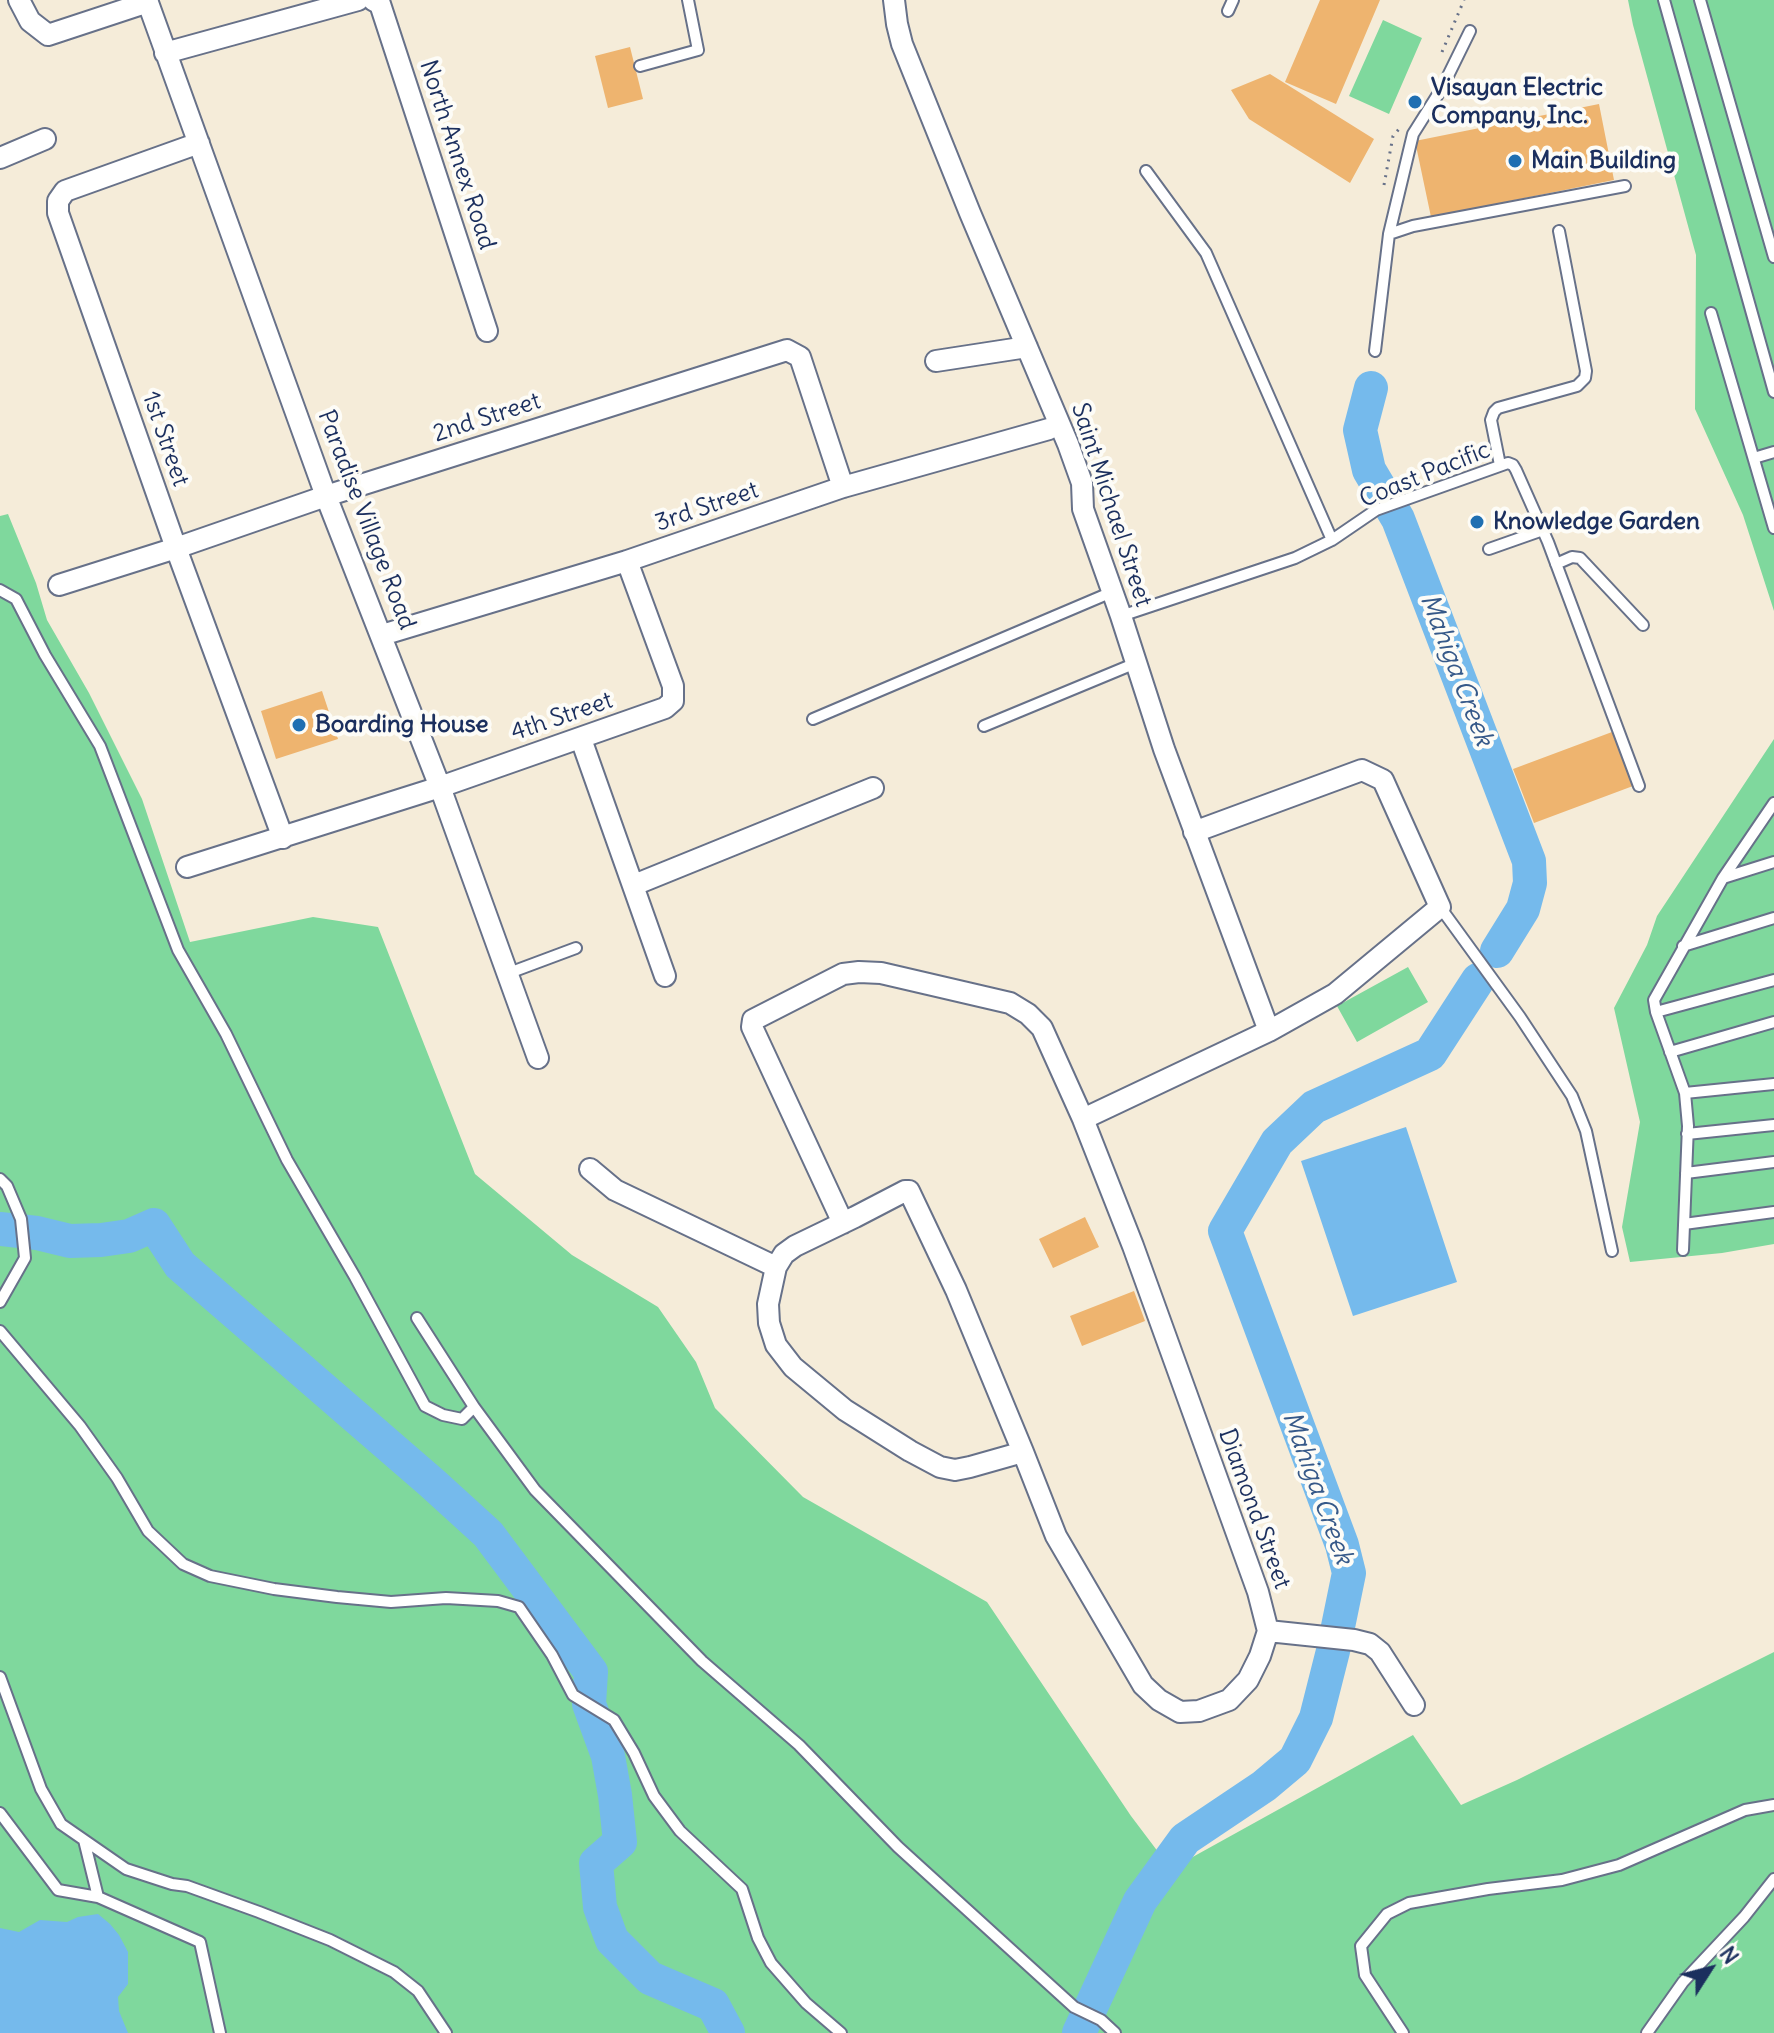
<!DOCTYPE html>
<html>
<head>
<meta charset="utf-8">
<style>
  body { margin:0 }
  #map { position:relative; width:1774px; height:2033px; overflow:hidden; background:#f5ecd9; font-family:Delius,sans-serif }
  canvas { display:block }
  .north { position:absolute; left:1670px; top:1929px; width:80px; height:80px; -webkit-text-stroke:6px #fdfcf7; paint-order:stroke; rotate:54deg; font-size:22px; font-weight:700; line-height:32px; text-align:center; color:#1b2f5e }
  .north::after { content:''; display:block; margin:auto; width:28px; height:36px; background:#1b2f5e; clip-path:polygon(50% 0,100% 100%,50% 72%,0 100%) }
</style>
</head>
<body>
<div id="map">
<canvas width="1774" height="2033"></canvas>
<div class="north">N</div>
</div>
<script>
const context = document.querySelector('canvas').getContext('2d');
context.lineJoin = 'round';
function fillPath(path, color) { context.fillStyle = color; context.fill(path, 'evenodd'); }
const shape = rows => new Path2D(rows.map(r => 'M' + r).join(''));
function strokePath(path, color, width, dash) { context.strokeStyle = color; context.lineWidth = width; context.lineCap = dash ? 'butt' : 'round'; context.setLineDash(dash || []); context.stroke(path); }
function label(font, color, halo, rows, align = 'center') {
  context.font = font + ' Delius,sans-serif'; context.lineWidth = 8; context.setLineDash([]); context.textBaseline = 'middle'; context.strokeStyle = halo; context.fillStyle = color; for (const [text, x, y, turn = 0] of rows) {
    context.save(); context.translate(x, y); context.rotate((+turn || 0) * Math.PI / 180); context.textAlign = isNaN(turn) ? turn : align; if (halo) context.strokeText(text, 0, 0); context.fillText(text, 0, 0); context.restore();
  }
}
fillPath(shape([
  [1628,0,1774,0,1774,611,1743,515,1695,409,1696,255,1633,25],
  [1383,20,1422,38,1389,114,1349,96],
  [8,514,36,583,47,620,89,693,142,799,190,942,313,917,378,927,475,1174,572,1255,658,1307,696,1362,715,1408,803,1497,987,1602,1131,1816,1171,1869,1413,1735,1461,1805,1517,1780,1774,1652,1774,2033,0,2033,0,516],
  [1774,739,1774,1244,1722,1253,1630,1262,1622,1227,1640,1122,1614,1008,1647,945,1657,916],
  [1408,967,1428,1002,1357,1042,1337,1006]
]), '#7fd89d');
fillPath(shape([
  [1406,1127,1457,1282,1353,1316,1301,1161],
  [98,1914,110,1924,119,1935,128,1952,128,1984,118,1997,119,2011,128,2033,0,2033,0,1928,19,1932,40,1920,67,1922,78,1917]
]), '#75baec');
strokePath(shape([
  [1371,388,1360,430,1369,470,1398,519,1529,861,1530,883,1523,909,1497,951],
  [0,1229,37,1233,70,1241,101,1240,129,1236,154,1225,180,1265,432,1483,488,1534,591,1672,589,1704,608,1756,615,1795,620,1842,596,1863,600,1907,612,1940,650,1978,713,2005,728,2033],
  [1079,2033,1140,1901,1185,1839,1264,1786,1295,1760,1316,1718,1333,1651,1349,1573,1342,1545,1225,1231,1277,1142,1314,1107,1430,1054,1478,980]
]), '#75baec', 34);
fillPath(shape([
  [1320,0,1380,0,1336,104,1285,82],
  [630,47,643,99,608,108,595,56],
  [1270,74,1374,139,1350,183,1249,119,1231,90],
  [1599,104,1614,180,1431,217,1415,141],
  [322,691,338,739,276,759,261,711],
  [1612,732,1633,786,1534,823,1513,769],
  [1085,1217,1099,1247,1053,1268,1039,1239],
  [1134,1291,1145,1321,1082,1346,1070,1316]
]), '#eeb46f');
const service = shape([
  [1664,0,1774,392],
  [1700,0,1774,257],
  [1228,11,1233,0],
  [1470,31,1442,88,1413,134,1389,234,1413,226,1625,186],
  [640,66,698,50,688,0],
  [1146,171,1206,253,1332,540],
  [1711,313,1774,528],
  [1375,351,1389,234],
  [1754,458,1774,452],
  [1500,465,1491,420,1494,412,1498,408,1577,386,1585,378,1586,371,1559,231],
  [1489,549,1543,530],
  [1556,564,1572,557,1580,558,1643,625],
  [0,590,16,599,45,655,100,746,178,950,226,1034,287,1160,355,1277,425,1406,443,1415,462,1419,474,1407,535,1490,702,1661,799,1745,898,1847,1074,2007,1101,2020,1115,2033],
  [1121,616,1295,558,1332,540,1376,510,1508,463,1513,465,1516,470,1548,542,1639,786],
  [813,719,1112,592],
  [984,726,1136,663],
  [1723,878,1774,862],
  [1440,907,1520,1017,1572,1096,1586,1131,1612,1251],
  [1683,946,1774,918],
  [509,973,576,948],
  [1656,1012,1774,980],
  [1670,1052,1774,1022],
  [1685,1093,1774,1084],
  [1687,1134,1774,1125],
  [1686,1173,1774,1162],
  [0,1179,7,1186,21,1219,25,1258,0,1302],
  [1684,1224,1774,1212],
  [1683,1250,1688,1126,1685,1093,1656,1012,1654,1000,1723,878,1774,803],
  [417,1318,474,1407],
  [0,1331,80,1426,117,1478,148,1531,183,1564,210,1576,274,1589,337,1597,391,1602,446,1598,498,1601,519,1607,552,1655,573,1695,614,1720,634,1753,654,1796,680,1831,742,1889,758,1938,771,1963,806,2003,841,2033],
  [0,1677,41,1789,61,1824,126,1869,172,1884,187,1886,259,1912,330,1940,394,1972,418,1991,446,2033],
  [0,1813,58,1890,98,1897,200,1942,220,2033],
  [84,1840,98,1897],
  [1403,2033,1365,1975,1361,1946,1387,1914,1409,1903,1488,1889,1562,1880,1619,1865,1745,1810,1774,1805],
  [1647,2033,1683,1982,1744,1917,1774,1879]
]);
const minor = shape([
  [19,0,30,21,48,35,148,2],
  [147,0,326,496,440,787,538,1058],
  [373,0,380,4,487,331],
  [894,0,897,24,902,44,970,213,1068,444,1082,483,1083,509,1121,616,1164,749,1269,1031],
  [165,53,358,0],
  [199,143,65,191,58,201,58,213,176,548,283,838],
  [0,158,45,139],
  [936,361,1027,347],
  [59,585,176,548,326,496,787,350,800,357,843,487],
  [382,635,627,561,843,487,1049,429],
  [581,739,665,976],
  [187,867,440,787,665,708,673,701,673,686,627,561],
  [634,885,873,788],
  [1083,1119,1269,1031,1335,994,1440,907,1383,780,1362,770,1194,832],
  [590,1169,615,1190,776,1267],
  [843,1223,752,1027,753,1020,843,974,859,972,881,973,1010,1003,1028,1014,1042,1028,1083,1119,1133,1246,1258,1592,1268,1631,1260,1656,1248,1680,1229,1700,1199,1711,1180,1712,1159,1700,1143,1685,1056,1536,1023,1452,956,1290,909,1191,905,1191,855,1217,795,1246,784,1254,776,1267,768,1304,769,1323,776,1345,793,1367,845,1410,910,1451,940,1467,955,1470,970,1467,1023,1452],
  [1268,1631,1354,1640,1370,1644,1380,1652,1414,1705]
]);
strokePath(service, '#677189', 14);
strokePath(minor, '#677189', 24);
strokePath(shape([
  [1442,52,1464,0],
  [1384,185,1393,136,1400,128]
]), '#677189', 3, [2, 6]);
strokePath(service, '#fff', 10);
strokePath(minor, '#fff', 20);
for (const [x, y, r, color] of [
  [1415,102,8,"#1f6fb2"],
  [1515,161,8,"#1f6fb2"],
  [1477,522,8,"#1f6fb2"],
  [299,725,8,"#1f6fb2"]
]) { const dot = new Path2D(); dot.arc(x, y, r, 0, 2 * Math.PI); context.fillStyle = color; context.fill(dot); strokePath(dot, '#fdfcf7', 3); }
label('bold 24px', '#1b2f5e', '#fdfcf7', [
  ["Visayan Electric",1431,88],
  ["Company, Inc.",1431,116],
  ["Main Building",1531,161],
  ["Knowledge Garden",1493,522],
  ["Boarding House",315,725]
], 'left');
label('24px', '#1b2f5e', '#fdfcf7', [
  ["North Annex Road",457,155,72],
  ["2nd Street",487,418,-18],
  ["1st Street",165,439,71],
  ["Coast Pacific",1425,475,-22],
  ["Saint Michael Street",1111,505,72],
  ["3rd Street",707,507,-19],
  ["Paradise Village Road",366,520,69],
  ["4th Street",562,717,-19],
  ["Diamond Street",1254,1509,70]
]);
label('italic 26px', '#365989', '#fdfcf7', [
  ["Mahiga Creek",1456,670,69],
  ["Mahiga Creek",1317,1488,70]
]);
</script>
</body>
</html>
